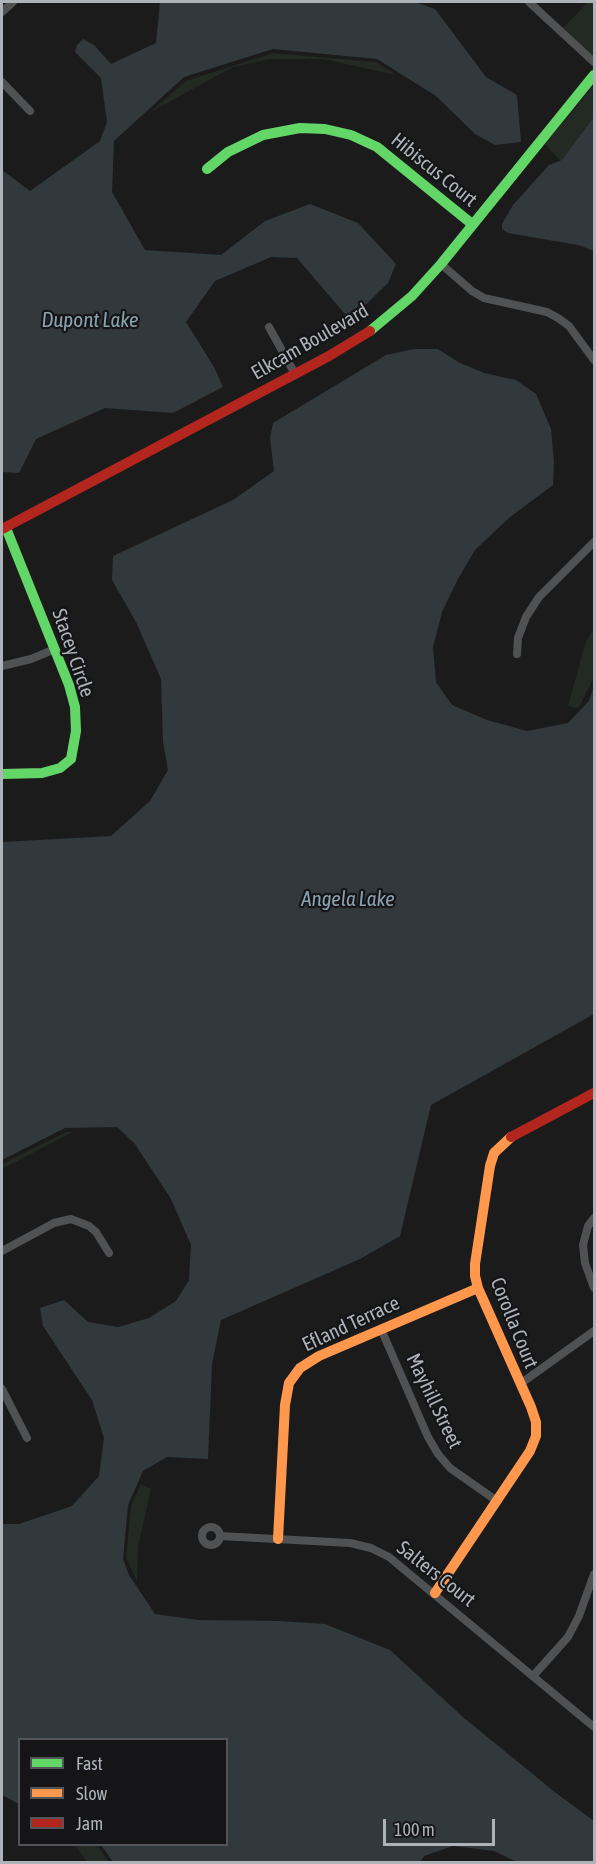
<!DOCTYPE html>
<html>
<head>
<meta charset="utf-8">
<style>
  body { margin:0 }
  #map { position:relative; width:596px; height:1864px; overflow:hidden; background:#1b1b1b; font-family:"Asap Condensed",sans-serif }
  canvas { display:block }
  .frame { position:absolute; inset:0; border:3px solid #aeb3ba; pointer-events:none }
  .legend { position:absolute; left:18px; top:1738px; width:210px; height:108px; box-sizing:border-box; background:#151517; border:2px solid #525458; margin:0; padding:8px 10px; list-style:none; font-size:18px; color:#aeb3ba }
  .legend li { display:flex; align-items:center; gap:12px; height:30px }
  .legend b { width:30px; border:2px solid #525458 }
  .scale { position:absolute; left:383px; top:1819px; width:112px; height:27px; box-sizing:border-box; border:3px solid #aeb3ba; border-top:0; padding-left:8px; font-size:18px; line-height:21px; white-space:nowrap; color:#aeb3ba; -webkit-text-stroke:4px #151517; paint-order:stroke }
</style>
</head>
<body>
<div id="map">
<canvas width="596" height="1864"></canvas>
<div class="frame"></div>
<ul class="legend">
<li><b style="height:8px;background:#63d668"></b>Fast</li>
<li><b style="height:8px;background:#ff974d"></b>Slow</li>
<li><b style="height:8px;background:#b3261e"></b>Jam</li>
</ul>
<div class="scale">100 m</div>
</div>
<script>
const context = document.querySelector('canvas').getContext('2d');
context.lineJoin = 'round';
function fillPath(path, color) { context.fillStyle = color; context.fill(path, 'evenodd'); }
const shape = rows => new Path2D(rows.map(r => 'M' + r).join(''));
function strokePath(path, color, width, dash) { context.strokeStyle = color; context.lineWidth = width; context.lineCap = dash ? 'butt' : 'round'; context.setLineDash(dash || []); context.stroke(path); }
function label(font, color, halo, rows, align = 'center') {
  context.font = font + ' "Asap Condensed",sans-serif'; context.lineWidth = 4.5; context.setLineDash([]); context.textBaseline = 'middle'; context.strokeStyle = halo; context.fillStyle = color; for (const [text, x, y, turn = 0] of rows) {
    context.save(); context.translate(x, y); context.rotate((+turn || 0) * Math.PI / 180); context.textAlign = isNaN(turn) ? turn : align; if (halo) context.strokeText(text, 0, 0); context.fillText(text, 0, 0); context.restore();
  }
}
fillPath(shape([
  [588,2,594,2,594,57,563,28],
  [273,53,376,62,396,75,324,59,270,59,233,67,149,113,186,81],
  [594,85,594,198,545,144],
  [594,629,594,677,580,705,577,708,568,706,586,641],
  [66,1132,73,1132,2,1169,2,1164],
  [141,1484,151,1489,138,1547,137,1581,126,1558,131,1506],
  [75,1845,97,1845,109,1862,87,1862]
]), '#232923');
fillPath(shape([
  [160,2,415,2,435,9,486,77,517,95,521,142,495,145,475,134,436,96,377,59,273,49,184,77,114,141,112,192,145,250,221,255,265,221,310,204,358,223,396,264,388,283,350,320,297,258,271,257,215,281,186,322,214,367,223,387,173,413,105,408,36,439,19,473,2,472,2,170,30,191,100,141,107,122,101,78,75,52,77,45,83,39,94,45,111,64,156,43],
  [594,117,594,251,578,245,508,233,502,229,502,224,513,205,549,165,562,160],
  [414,349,438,349,458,362,484,373,516,380,536,394,551,429,554,462,553,485,510,517,475,550,458,579,442,612,433,647,436,682,452,705,487,720,527,731,568,723,589,701,594,686,594,1014,431,1105,400,1236,360,1259,221,1320,212,1364,208,1459,167,1457,143,1471,128,1505,123,1559,129,1575,155,1614,198,1620,279,1621,325,1624,390,1650,464,1718,556,1793,594,1821,594,1862,517,1862,494,1851,453,1846,424,1856,420,1862,113,1862,101,1845,226,1844,226,1740,20,1740,19,1804,2,1795,2,1524,19,1524,72,1506,99,1476,104,1438,92,1400,43,1326,40,1308,64,1300,88,1322,118,1327,149,1318,176,1301,189,1280,191,1245,171,1199,135,1144,117,1127,65,1128,2,1160,2,842,111,836,150,801,168,770,163,742,161,679,136,622,112,580,113,556,233,500,274,471,270,438,273,423,386,355]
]), '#31393d');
strokePath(shape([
  [529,2,594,62],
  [2,12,13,2],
  [2,82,30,111],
  [441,264,472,291,484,298,547,312,558,318,569,326,594,360],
  [269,327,295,374],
  [517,654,518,638,526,617,539,597,594,542],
  [2,666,31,659,55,649],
  [594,1218,588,1226,583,1245,585,1263,594,1288],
  [2,1251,54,1223,71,1219,89,1226,96,1232,109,1253],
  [381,1329,428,1437,438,1454,450,1468,497,1501],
  [520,1384,594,1331],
  [2,1389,27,1438],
  '202 1536a9 9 0 1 1 18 0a9 9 0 1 1-18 0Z',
  [220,1536,350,1543,371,1548,389,1557,594,1727],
  [534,1675,568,1637,579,1616,594,1574]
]), '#505153', 8);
strokePath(shape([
  [207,169,228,152,263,135,300,128,325,129,351,135,377,147,472,224],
  [370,331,412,296,441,264,594,75],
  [2,774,42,773,60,768,71,759,76,731,75,707,69,685,6,528]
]), '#63d668', 10);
strokePath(shape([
  [278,1539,285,1405,289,1383,300,1368,319,1356,478,1288],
  [435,1593,530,1451,536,1436,536,1422,531,1407,478,1288,475,1276,475,1264,490,1166,494,1153,511,1137]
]), '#ff974d', 10);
strokePath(shape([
  [2,529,329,356,370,331],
  [511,1137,594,1093]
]), '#b3261e', 10);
label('20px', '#aeb3ba', '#151517', [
  ["Hibiscus Court",434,170,39],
  ["Elkcam Boulevard",310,342,-30],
  ["Stacey Circle",73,653,71],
  ["Corolla Court",514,1323,68],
  ["Efland Terrace",351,1324,-25],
  ["Mayhill Street",434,1401,64],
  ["Salters Court",436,1574,38]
]);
label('italic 21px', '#8aa2b0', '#151517', [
  ["Dupont Lake",90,320],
  ["Angela Lake",348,899]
]);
</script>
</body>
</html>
